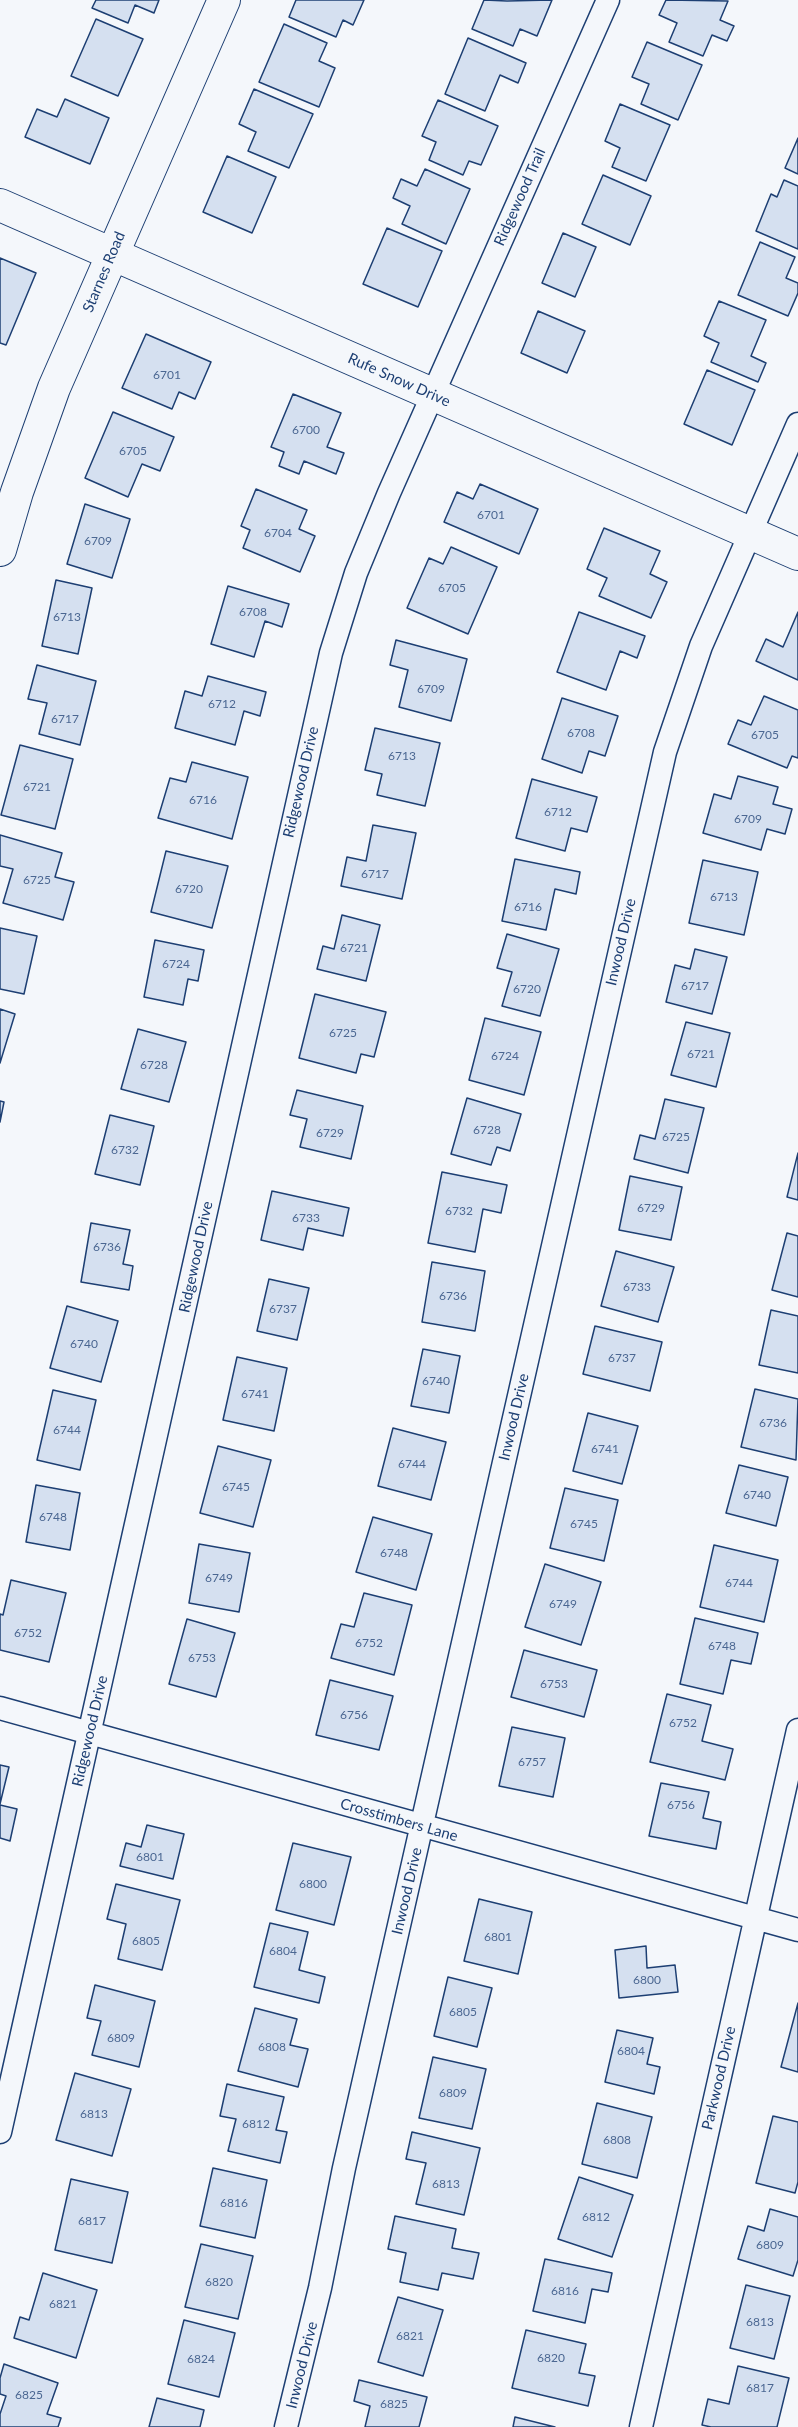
<!DOCTYPE html>
<html>
<head>
<meta charset="utf-8">
<style>
  body { margin:0 }
  canvas { display:block; background:#f4f7fb }
</style>
</head>
<body>
<canvas width="798" height="2427"></canvas>
<script>
const context = document.querySelector('canvas').getContext('2d');
context.lineJoin = 'round';
function fillPath(path, color) { context.fillStyle = color; context.fill(path, 'evenodd'); }
const shape = rows => new Path2D(rows.map(r => 'M' + r).join(''));
function strokePath(path, color, width, dash) { context.strokeStyle = color; context.lineWidth = width; context.lineCap = dash ? 'butt' : 'round'; context.setLineDash(dash || []); context.stroke(path); }
function label(font, color, halo, rows, align = 'center') {
  context.font = font + ' Lato,sans-serif'; context.lineWidth = 4.5; context.setLineDash([]); context.textBaseline = 'middle'; context.strokeStyle = halo; context.fillStyle = color; for (const [text, x, y, turn = 0] of rows) {
    context.save(); context.translate(x, y); context.rotate((+turn || 0) * Math.PI / 180); context.textAlign = isNaN(turn) ? turn : align; if (halo) context.strokeText(text, 0, 0); context.fillText(text, 0, 0); context.restore();
  }
}
const building = shape([
  [96,0,159,0,154,13,135,5,128,23,92,8,96,0],
  [296,0,364,0,353,25,343,20,336,37,289,17,296,0],
  [484,0,507,1,552,0,537,36,520,29,513,46,472,29,484,0],
  [666,0,728,1,720,20,734,26,727,41,712,35,703,56,669,42,677,23,659,15,666,0],
  [96,19,143,39,118,96,71,76,96,19],
  [284,24,327,43,319,61,335,68,319,107,259,82,284,24],
  [468,38,526,63,518,83,500,75,485,111,445,94,468,38],
  [647,42,702,65,678,120,641,104,649,84,632,77,647,42],
  [254,89,313,114,289,168,248,151,256,132,239,124,254,89],
  [65,99,109,118,90,164,25,137,37,109,57,117,65,99],
  [438,100,498,126,481,165,469,161,463,175,429,160,436,142,422,136,438,100],
  [620,104,670,125,646,181,612,167,620,148,605,141,620,104],
  [798,138,798,174,785,168,798,138],
  [227,156,276,177,252,233,203,212,227,156],
  [425,169,470,189,446,244,402,224,410,206,393,198,401,179,417,186,425,169],
  [603,175,651,196,630,245,582,224,603,175],
  [784,180,798,186,798,249,756,231,771,194,777,197,784,180],
  [387,228,442,251,418,307,363,284,387,228],
  [563,233,596,247,575,297,542,283,563,233],
  [760,242,795,257,786,278,798,283,798,293,788,316,738,295,760,242],
  [0,258,36,273,6,345,0,343,0,258],
  [719,301,766,320,751,356,766,363,758,382,711,362,719,343,704,336,719,301],
  [538,311,585,331,567,373,521,353,538,311],
  [146,334,211,362,195,399,179,392,172,409,122,388,146,334],
  [707,370,755,390,732,445,684,424,707,370],
  [293,394,341,413,327,447,344,453,336,474,304,461,299,474,279,466,284,452,271,447,293,394],
  [113,412,174,437,160,471,142,464,128,497,85,478,113,412],
  [480,484,538,509,519,554,444,522,457,492,473,499,480,484],
  [256,489,307,510,299,529,315,536,300,572,243,548,250,530,241,526,256,489],
  [85,504,130,519,112,578,67,564,85,504],
  [604,528,660,551,650,574,667,582,651,618,599,596,607,578,587,569,604,528],
  [451,547,497,567,468,634,407,608,429,558,443,564,451,547],
  [56,580,92,588,78,654,42,646,56,580],
  [228,586,289,604,282,627,265,621,254,657,211,644,228,586],
  [579,612,645,636,637,658,620,651,606,690,557,672,579,612],
  [798,612,798,680,756,661,766,639,783,647,798,612],
  [396,640,467,659,451,721,399,707,408,670,390,665,396,640],
  [37,665,96,681,80,745,39,734,47,703,28,699,37,665],
  [208,676,266,692,260,716,244,711,235,745,175,728,185,691,202,696,208,676],
  [764,696,798,710,798,758,792,756,787,768,728,744,738,720,751,725,764,696],
  [562,698,618,716,605,756,589,751,582,773,542,759,562,698],
  [375,728,440,743,425,806,377,795,382,774,365,770,375,728],
  [20,745,73,759,55,829,1,815,20,745],
  [192,762,248,777,232,839,158,818,170,778,186,782,192,762],
  [738,776,778,787,773,804,792,809,785,834,767,829,761,850,703,833,714,794,731,799,738,776],
  [532,779,597,797,587,832,571,828,565,851,516,838,532,779],
  [373,825,416,833,402,899,341,886,347,857,366,861,373,825],
  [0,835,62,853,55,877,74,882,63,920,3,903,13,869,0,866,0,835],
  [166,851,228,866,212,928,151,912,166,851],
  [515,859,580,872,576,894,555,889,546,930,502,921,515,859],
  [703,860,758,872,744,935,689,923,703,860],
  [342,915,380,925,366,981,317,969,323,946,334,949,342,915],
  [0,928,37,936,24,994,0,989,0,928],
  [507,934,559,949,540,1016,502,1006,512,972,497,968,507,934],
  [155,940,204,950,198,981,188,979,183,1005,144,997,155,940],
  [695,949,727,957,712,1014,666,1002,675,965,690,969,695,949],
  [315,994,386,1012,374,1057,361,1054,356,1073,299,1058,315,994],
  [0,1009,15,1014,0,1063,0,1009],
  [485,1018,541,1032,524,1095,469,1080,485,1018],
  [686,1022,730,1033,716,1087,671,1075,686,1022],
  [138,1029,186,1042,169,1102,121,1089,138,1029],
  [297,1090,363,1106,351,1159,300,1147,307,1119,290,1115,297,1090],
  [467,1098,521,1114,510,1151,497,1147,491,1165,451,1154,467,1098],
  [665,1099,704,1108,688,1173,634,1159,640,1135,655,1139,665,1099],
  [0,1101,4,1102,0,1122,0,1101],
  [110,1115,154,1126,140,1185,95,1174,110,1115],
  [798,1153,798,1200,787,1197,798,1153],
  [442,1172,507,1185,501,1213,483,1209,475,1252,428,1243,442,1172],
  [630,1176,682,1187,671,1240,619,1230,630,1176],
  [272,1191,349,1208,343,1236,308,1228,303,1250,261,1240,272,1191],
  [91,1223,130,1230,123,1264,133,1266,129,1290,81,1282,91,1223],
  [787,1233,798,1236,798,1297,772,1290,787,1233],
  [616,1251,674,1267,658,1322,601,1306,616,1251],
  [432,1262,485,1271,475,1331,422,1322,432,1262],
  [269,1279,309,1288,297,1340,257,1331,269,1279],
  [67,1306,118,1321,101,1382,50,1368,67,1306],
  [771,1310,798,1316,798,1373,759,1365,771,1310],
  [595,1326,662,1342,650,1391,583,1374,595,1326],
  [423,1349,460,1356,449,1413,411,1406,423,1349],
  [237,1357,287,1368,274,1431,223,1420,237,1357],
  [755,1389,798,1399,796,1460,741,1447,755,1389],
  [53,1390,96,1400,80,1470,37,1460,53,1390],
  [588,1413,638,1426,622,1484,573,1471,588,1413],
  [393,1428,446,1442,431,1500,378,1486,393,1428],
  [218,1446,271,1460,253,1527,200,1513,218,1446],
  [739,1465,788,1477,776,1526,726,1513,739,1465],
  [36,1485,80,1493,70,1550,26,1542,36,1485],
  [565,1488,618,1500,604,1561,550,1548,565,1488],
  [373,1517,432,1534,416,1590,356,1572,373,1517],
  [199,1544,250,1553,239,1612,189,1603,199,1544],
  [714,1545,778,1560,764,1622,700,1607,714,1545],
  [545,1564,601,1582,581,1645,525,1627,545,1564],
  [11,1580,66,1593,49,1662,0,1650,0,1614,3,1615,11,1580],
  [364,1593,412,1605,394,1675,331,1658,341,1624,354,1627,364,1593],
  [695,1618,758,1633,751,1664,731,1660,723,1694,680,1684,695,1618],
  [187,1619,235,1633,216,1697,169,1684,187,1619],
  [524,1650,597,1670,584,1717,511,1697,524,1650],
  [330,1680,393,1696,379,1750,316,1735,330,1680],
  [667,1694,711,1705,702,1741,733,1749,725,1780,650,1762,667,1694],
  [512,1727,565,1738,553,1797,499,1786,512,1727],
  [0,1765,9,1767,0,1804,0,1765],
  [661,1783,709,1792,703,1818,721,1822,716,1849,649,1836,661,1783],
  [0,1805,17,1809,10,1841,0,1838,0,1805],
  [147,1825,184,1834,173,1879,120,1866,126,1843,141,1847,147,1825],
  [293,1843,351,1857,334,1925,276,1910,293,1843],
  [116,1884,180,1900,162,1970,118,1959,126,1924,107,1919,116,1884],
  [479,1899,532,1912,518,1974,464,1961,479,1899],
  [270,1923,308,1932,299,1970,325,1977,319,2003,254,1987,270,1923],
  [646,1946,647,1968,675,1965,678,1992,619,1998,615,1950,646,1946],
  [448,1977,492,1988,477,2047,434,2036,448,1977],
  [95,1985,155,2001,139,2067,92,2055,101,2021,87,2018,95,1985],
  [798,2003,798,2072,781,2067,798,2003],
  [255,2008,297,2019,290,2045,308,2049,298,2087,238,2071,255,2008],
  [617,2030,653,2038,647,2064,660,2067,654,2094,605,2082,617,2030],
  [433,2057,486,2069,472,2129,419,2118,433,2057],
  [75,2073,131,2089,112,2156,56,2140,75,2073],
  [227,2084,284,2097,276,2130,287,2132,280,2163,228,2151,236,2119,220,2116,227,2084],
  [597,2103,652,2117,637,2178,582,2164,597,2103],
  [773,2116,798,2122,798,2182,795,2193,756,2183,773,2116],
  [412,2132,480,2148,464,2215,416,2204,426,2163,406,2159,412,2132],
  [213,2168,267,2180,255,2238,200,2226,213,2168],
  [579,2177,633,2195,612,2257,558,2239,579,2177],
  [71,2179,128,2192,112,2263,55,2250,71,2179],
  [770,2209,798,2217,798,2260,793,2276,738,2259,748,2226,764,2231,770,2209],
  [395,2216,456,2229,452,2248,479,2253,473,2279,442,2273,438,2290,400,2282,406,2253,388,2249,395,2216],
  [201,2244,253,2256,238,2319,185,2307,201,2244],
  [545,2259,612,2273,608,2292,592,2289,585,2323,533,2311,545,2259],
  [43,2273,97,2290,76,2358,14,2338,20,2317,29,2320,43,2273],
  [746,2285,790,2296,774,2359,730,2348,746,2285],
  [398,2297,443,2310,423,2376,378,2362,398,2297],
  [184,2320,235,2333,219,2397,168,2384,184,2320],
  [526,2330,586,2344,579,2373,595,2376,588,2406,512,2388,526,2330],
  [4,2364,58,2383,47,2414,61,2418,58,2427,0,2427,0,2414,6,2396,0,2394,0,2378,4,2364],
  [738,2366,789,2378,777,2427,711,2427,702,2425,708,2399,729,2404,738,2366],
  [359,2380,427,2397,419,2427,365,2427,370,2406,354,2401,359,2380],
  [157,2398,204,2410,200,2427,149,2427,157,2398],
  [515,2417,555,2427,513,2427,515,2417]
]);
fillPath(building, '#d5e0f0');
strokePath(building, '#1d3f73', 1.5);
const street = shape([
  [0,1708,798,1930],
  [0,2132,331,653,356,573,389,493,608,0],
  [286,2427,320,2288,344,2168,665,752,701,646,798,424],
  [641,2427,798,1730]
]);
const secondary = shape([
  [0,205,798,554],
  [0,550,17,492,54,388,224,0]
]);
strokePath(street, '#1d3f73', 25);
strokePath(secondary, '#1d3f73', 34);
strokePath(street, '#f4f7fb', 22);
strokePath(secondary, '#f4f7fb', 32);
label('12px', '#4b6792', null, [
  ["6701",167,375],
  ["6700",306,430],
  ["6705",133,451],
  ["6701",491,515],
  ["6704",278,533],
  ["6709",98,541],
  ["6705",452,588],
  ["6708",253,612],
  ["6713",67,617],
  ["6709",431,689],
  ["6712",222,704],
  ["6717",65,719],
  ["6708",581,733],
  ["6705",765,735],
  ["6713",402,756],
  ["6721",37,787],
  ["6716",203,800],
  ["6712",558,812],
  ["6709",748,819],
  ["6717",375,874],
  ["6725",37,880],
  ["6720",189,889],
  ["6713",724,897],
  ["6716",528,907],
  ["6721",354,948],
  ["6724",176,964],
  ["6717",695,986],
  ["6720",527,989],
  ["6725",343,1033],
  ["6721",701,1054],
  ["6724",505,1056],
  ["6728",154,1065],
  ["6728",487,1130],
  ["6729",330,1133],
  ["6725",676,1137],
  ["6732",125,1150],
  ["6729",651,1208],
  ["6732",459,1211],
  ["6733",306,1218],
  ["6736",107,1247],
  ["6733",637,1287],
  ["6736",453,1296],
  ["6737",283,1309],
  ["6740",84,1344],
  ["6737",622,1358],
  ["6740",436,1381],
  ["6741",255,1394],
  ["6736",773,1423],
  ["6744",67,1430],
  ["6741",605,1449],
  ["6744",412,1464],
  ["6745",236,1487],
  ["6740",757,1495],
  ["6748",53,1517],
  ["6745",584,1524],
  ["6748",394,1553],
  ["6749",219,1578],
  ["6744",739,1583],
  ["6749",563,1604],
  ["6752",28,1633],
  ["6752",369,1643],
  ["6748",722,1646],
  ["6753",202,1658],
  ["6753",554,1684],
  ["6756",354,1715],
  ["6752",683,1723],
  ["6757",532,1762],
  ["6756",681,1805],
  ["6801",150,1857],
  ["6800",313,1884],
  ["6801",498,1937],
  ["6805",146,1941],
  ["6804",283,1951],
  ["6800",647,1980],
  ["6805",463,2012],
  ["6809",121,2038],
  ["6808",272,2047],
  ["6804",631,2051],
  ["6809",453,2093],
  ["6813",94,2114],
  ["6812",256,2124],
  ["6808",617,2140],
  ["6813",446,2184],
  ["6816",234,2203],
  ["6812",596,2217],
  ["6817",92,2221],
  ["6809",770,2245],
  ["6820",219,2282],
  ["6816",565,2291],
  ["6821",63,2304],
  ["6813",760,2322],
  ["6821",410,2336],
  ["6820",551,2358],
  ["6824",201,2359],
  ["6817",760,2388],
  ["6825",29,2395],
  ["6825",394,2404]
]);
label('15px', '#1d3f73', '#f4f7fb', [
  ["Ridgewood Trail",520,197,-66],
  ["Starnes Road",104,272,-67],
  ["Rufe Snow Drive",399,380,24],
  ["Ridgewood Drive",301,782,-77],
  ["Inwood Drive",621,942,-77],
  ["Ridgewood Drive",196,1257,-78],
  ["Inwood Drive",514,1417,-77],
  ["Ridgewood Drive",90,1731,-77],
  ["Crosstimbers Lane",399,1820,16],
  ["Inwood Drive",407,1891,-77],
  ["Parkwood Drive",719,2078,-77],
  ["Inwood Drive",302,2365,-76]
]);
</script>
</body>
</html>
